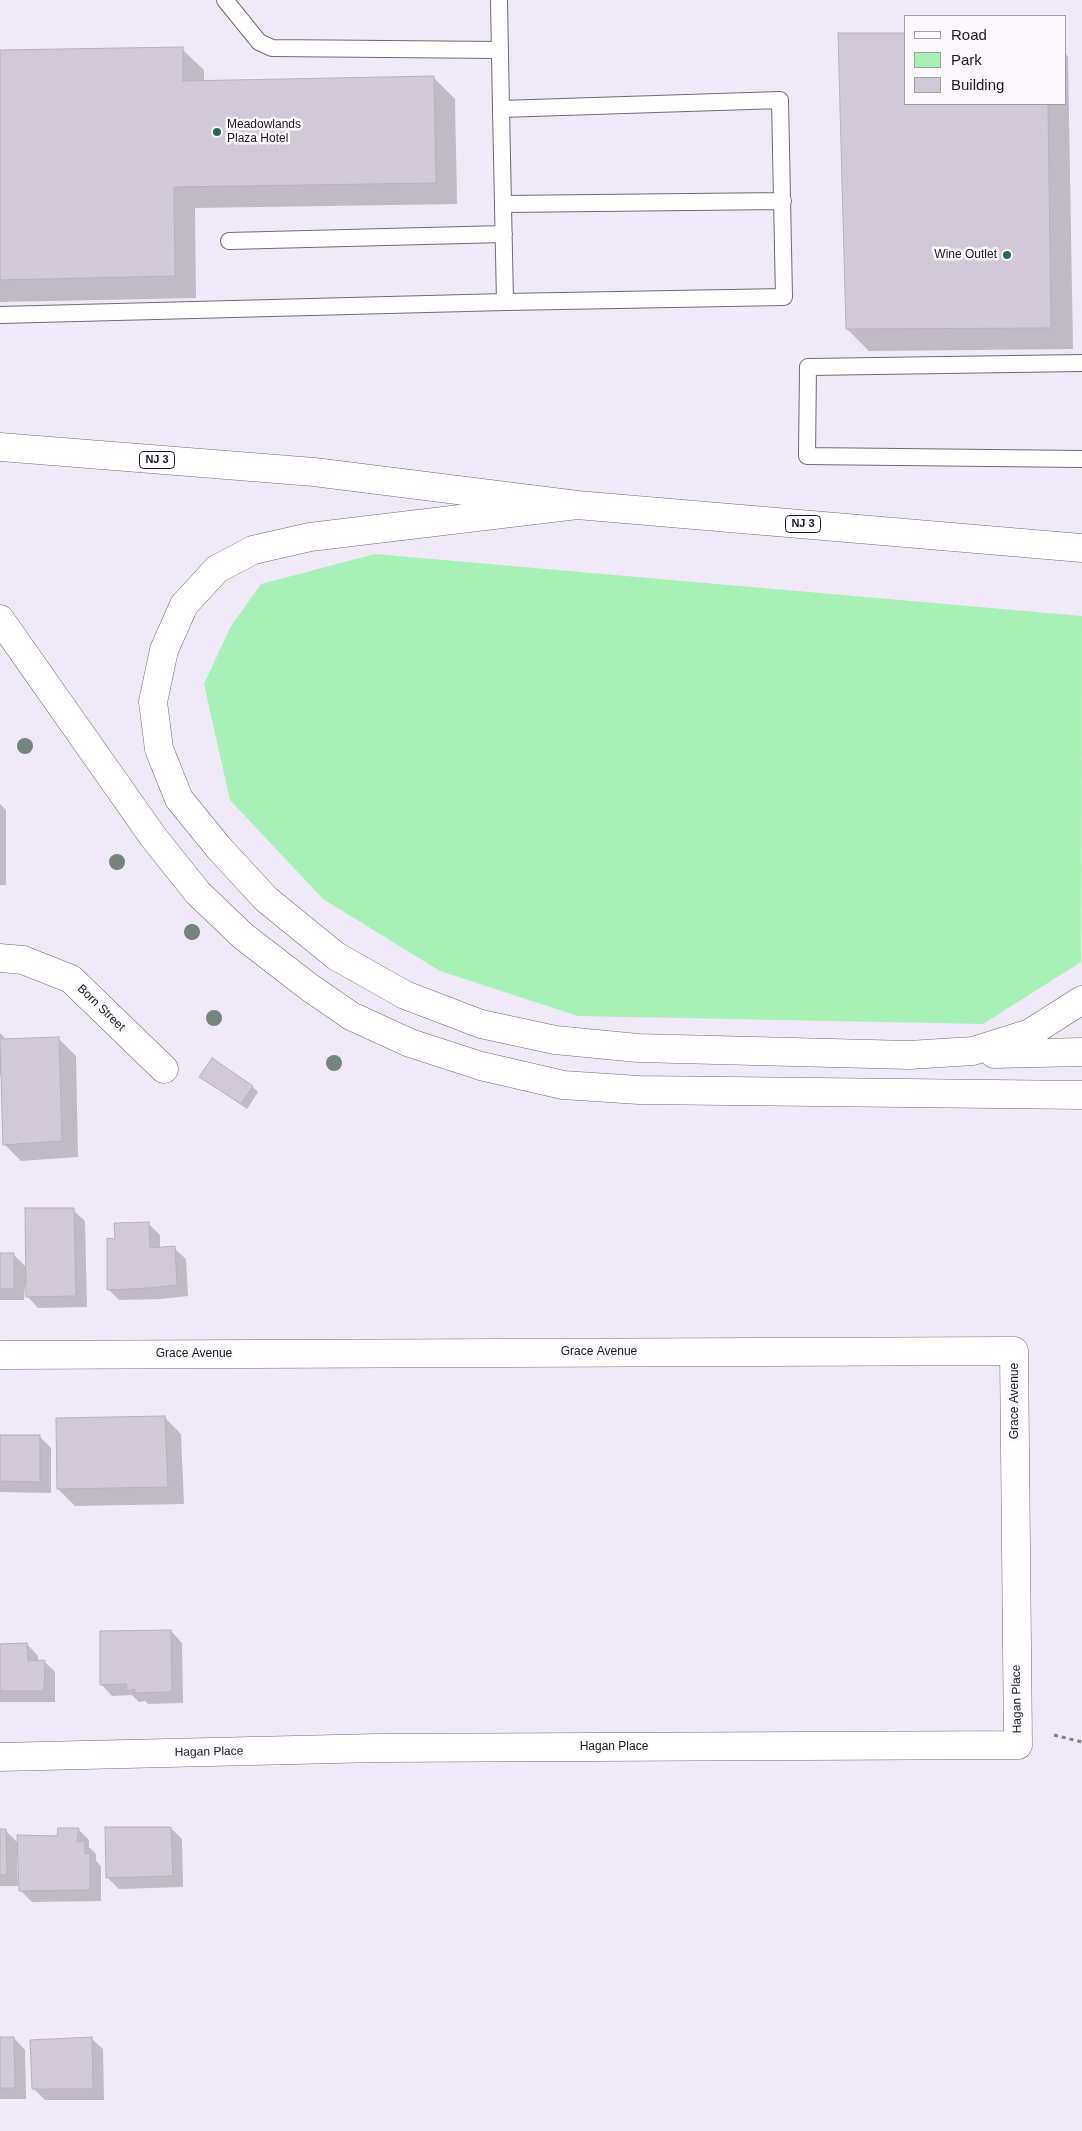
<!DOCTYPE html>
<html>
<head>
<meta charset="utf-8">
<style>
  body { margin:0 }
  #map { position:relative; width:1082px; height:2131px; overflow:hidden; background:#f0e9f7; font-family:Helvetica,sans-serif }
  canvas { display:block }
  .legend { position:absolute; left:904px; top:15px; width:162px; height:90px; box-sizing:border-box; background:#fbf8fe; border:1px solid #a19ea4; margin:0; padding:6px 9px; list-style:none; font-size:15px; color:#1b181e }
  .legend li { display:flex; align-items:center; gap:10px; height:25px }
  .legend b { width:25px; border:1px solid #a19ea4 }
</style>
</head>
<body>
<div id="map">
<canvas width="1082" height="2131"></canvas>
<ul class="legend">
<li><b style="height:6px;background:#fff"></b>Road</li>
<li><b style="height:14px;background:#a8f1b6"></b>Park</li>
<li><b style="height:14px;background:#d1c9d8"></b>Building</li>
</ul>
</div>
<script>
const context = document.querySelector('canvas').getContext('2d');
context.lineJoin = 'round';
function fillPath(path, color) { context.fillStyle = color; context.fill(path, 'evenodd'); }
const shape = rows => new Path2D(rows.map(r => 'M' + r).join(''));
function strokePath(path, color, width, dash) { context.strokeStyle = color; context.lineWidth = width; context.lineCap = dash ? 'butt' : 'round'; context.setLineDash(dash || []); context.stroke(path); }
function label(font, color, halo, rows, align = 'center') {
  context.font = font + ' Helvetica,sans-serif'; context.lineWidth = 5; context.setLineDash([]); context.textBaseline = 'middle'; context.strokeStyle = halo; context.fillStyle = color; for (const [text, x, y, turn = 0] of rows) {
    context.save(); context.translate(x, y); context.rotate((+turn || 0) * Math.PI / 180); context.textAlign = isNaN(turn) ? turn : align; if (halo) context.strokeText(text, 0, 0); context.fillText(text, 0, 0); context.restore();
  }
}
fillPath(shape([
  [375,554,1082,616,1081,962,983,1024,578,1016,440,971,323,899,230,800,204,684,231,626,261,584]
]), '#a8f1b6');
fillPath(shape([
  [182,49,204,70,204,81,433,77,455,99,457,204,195,208,196,298,0,302,0,52],
  [1066,54,1068,57,1073,349,869,351,847,329,906,104,1066,104],
  [0,804,6,810,6,885,0,885],
  [0,1033,4,1037,4,1040,59,1039,76,1056,78,1157,21,1161,4,1144,2,1075,0,1075],
  [201,1077,253,1087,258,1092,247,1109],
  [73,1210,85,1221,87,1307,38,1308,27,1296,27,1286,25,1286,24,1300,0,1300,0,1254,13,1254,27,1268],
  [148,1223,160,1235,160,1248,174,1248,186,1259,188,1296,161,1299,119,1300,108,1289,116,1240],
  [164,1417,181,1434,184,1504,75,1506,58,1489],
  [0,1436,39,1436,51,1448,51,1493,0,1492],
  [171,1631,182,1643,183,1703,148,1704,145,1701,139,1702,132,1695,112,1696,101,1684],
  [27,1644,38,1656,38,1661,44,1661,55,1672,55,1702,0,1702,0,1645],
  [171,1828,182,1839,183,1887,119,1889,108,1878],
  [78,1829,89,1840,89,1847,96,1854,96,1861,101,1866,101,1901,32,1902,21,1891,19,1856,17,1856,18,1886,0,1886,0,1830,5,1830,19,1844,58,1837],
  [0,2038,14,2038,25,2050,26,2099,0,2099],
  [91,2038,103,2049,104,2100,45,2100,34,2089]
]), '#0003');
const building = shape([
  [838,33,906,33,906,104,1048,104,1051,328,846,329,838,33],
  [183,47,183,81,434,76,436,183,174,187,175,276,0,280,0,50,183,47],
  [59,1037,62,1141,3,1145,0,1039,59,1037],
  [212,1058,253,1086,241,1104,199,1077,212,1058],
  [25,1208,74,1208,76,1296,26,1297,25,1208],
  [149,1222,150,1248,175,1246,177,1285,149,1288,107,1290,107,1238,115,1239,114,1223,149,1222],
  [0,1253,14,1253,14,1289,0,1289,0,1253],
  [165,1416,168,1487,57,1489,56,1418,165,1416],
  [0,1435,40,1435,40,1482,0,1481,0,1435],
  [171,1630,172,1692,135,1693,135,1689,126,1691,127,1684,100,1685,100,1631,171,1630],
  [27,1643,28,1661,45,1660,44,1691,0,1691,0,1644,27,1643],
  [105,1827,171,1827,173,1876,106,1878,105,1827],
  [58,1828,79,1828,77,1842,85,1841,85,1854,90,1853,90,1890,19,1891,17,1835,57,1836,58,1828],
  [0,1829,6,1829,7,1875,0,1875,0,1829],
  [0,2037,14,2037,15,2088,0,2088,0,2037],
  [92,2037,93,2089,32,2089,30,2040,92,2037]
]);
fillPath(building, '#d1c9d8');
strokePath(building, '#b7b0be', 1);
const lane = shape([
  [225,0,259,42,272,48,500,50],
  [499,0,501,109,505,302,784,297,780,100,501,109],
  [503,204,783,201],
  [229,241,504,234],
  [0,315,505,302],
  [1082,363,808,367,807,456,1082,459]
]);
const street = shape([
  [0,958,23,960,71,979,164,1069],
  [0,1355,1014,1351,1018,1745,378,1748,0,1757]
]);
const highway = shape([
  [0,447,314,472,577,505,1082,548],
  [577,505,310,537,253,550,217,569,184,605,164,650,153,702,159,749,179,799,219,848,266,899,336,956,405,995,481,1024,555,1040,638,1048,909,1055,973,1051,1030,1033,1082,1000],
  [0,619,154,838,198,893,243,936,309,987,351,1016,410,1043,481,1066,563,1085,639,1090,1082,1095],
  [994,1054,1082,1052]
]);
strokePath(lane, '#706a76', 18);
strokePath(street, '#706a76', 29);
strokePath(highway, '#706a76', 29);
strokePath(shape([
  [1054,1735,1082,1742]
]), '#837e88', 3, [4, 4]);
strokePath(lane, '#fff', 16);
strokePath(street, '#fff', 28);
strokePath(highway, '#fff', 28);
context.fillStyle = '#74857d';
for (const [x, y] of [
  [25,746],
  [117,862],
  [192,932],
  [214,1018],
  [334,1063]
]) { context.beginPath(); context.arc(x, y, 8, 0, 2 * Math.PI); context.fill(); }
for (const [x, y, r, color] of [
  [217,132,5,"#2a6854"],
  [1007,255,5,"#2a6854"]
]) { const dot = new Path2D(); dot.arc(x, y, r, 0, 2 * Math.PI); context.fillStyle = color; context.fill(dot); strokePath(dot, '#fbf8fe', 2); }
for (const [x, y, w] of [
  [157,460,35],
  [803,524,35]
]) { const box = new Path2D(); box.roundRect(x - w / 2, y - 8.5, w, 17, 4); context.fillStyle = '#fbf8fe'; context.fill(box); strokePath(box, '#1b181e', 1); }
label('bold 11px', '#1b181e', null, [
  ["NJ 3",157,460],
  ["NJ 3",803,524]
]);
label('12px', '#1b181e', '#fbf8fe', [
  ["Meadowlands",227,125],
  ["Plaza Hotel",227,139],
  ["Wine Outlet",997,255,"right"]
], 'left');
label('12px', '#1b181e', '#fbf8fe', [
  ["Born Street",101,1008,44],
  ["Grace Avenue",599,1352],
  ["Grace Avenue",194,1354],
  ["Grace Avenue",1015,1401,-90],
  ["Hagan Place",1017,1699,-91],
  ["Hagan Place",614,1747],
  ["Hagan Place",209,1752,-1]
]);
</script>
</body>
</html>
